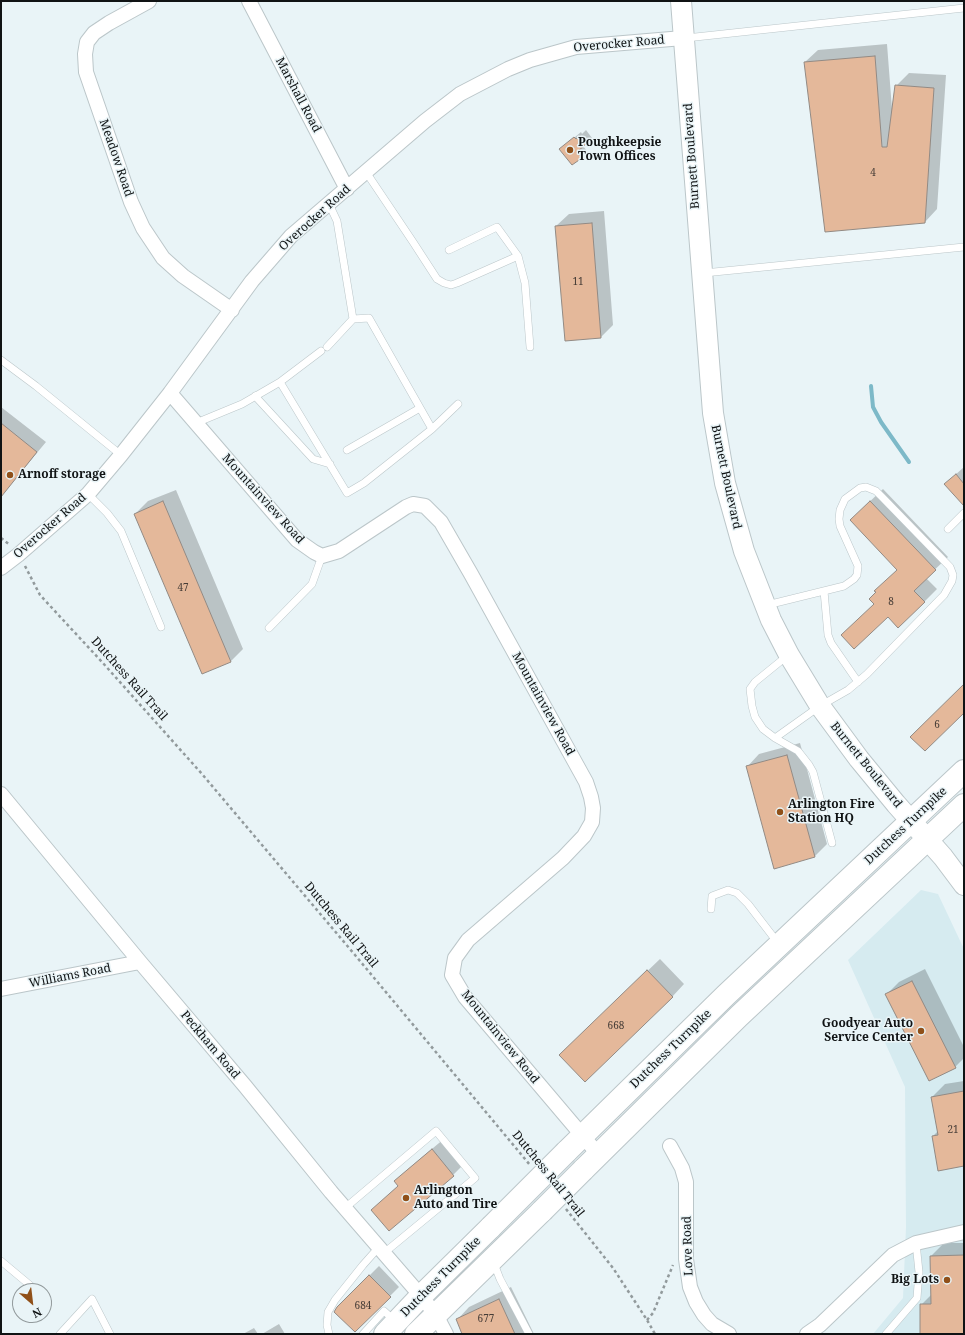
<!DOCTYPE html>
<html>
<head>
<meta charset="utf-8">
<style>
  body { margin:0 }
  #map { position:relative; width:965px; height:1335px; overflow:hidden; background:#e9f4f7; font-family:"Noto Serif",serif }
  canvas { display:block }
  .frame { position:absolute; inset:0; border:2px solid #101314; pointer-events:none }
  .north { position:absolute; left:12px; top:1283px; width:40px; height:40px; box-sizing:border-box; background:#e9f4f7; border:1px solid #929a9c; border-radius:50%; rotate:152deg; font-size:11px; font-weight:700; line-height:16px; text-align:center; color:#101314 }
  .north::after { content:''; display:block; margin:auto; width:14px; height:18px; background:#905019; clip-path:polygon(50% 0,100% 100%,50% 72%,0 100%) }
</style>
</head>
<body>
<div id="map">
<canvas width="965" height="1335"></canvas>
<div class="frame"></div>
<div class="north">N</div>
</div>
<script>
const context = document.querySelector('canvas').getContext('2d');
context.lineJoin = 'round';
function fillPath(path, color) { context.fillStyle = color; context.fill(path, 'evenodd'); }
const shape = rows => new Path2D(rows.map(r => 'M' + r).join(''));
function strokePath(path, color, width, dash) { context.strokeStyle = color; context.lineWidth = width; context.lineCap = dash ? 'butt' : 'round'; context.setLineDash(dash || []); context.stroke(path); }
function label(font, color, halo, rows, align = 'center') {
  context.font = font + ' "Noto Serif",serif'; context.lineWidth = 3; context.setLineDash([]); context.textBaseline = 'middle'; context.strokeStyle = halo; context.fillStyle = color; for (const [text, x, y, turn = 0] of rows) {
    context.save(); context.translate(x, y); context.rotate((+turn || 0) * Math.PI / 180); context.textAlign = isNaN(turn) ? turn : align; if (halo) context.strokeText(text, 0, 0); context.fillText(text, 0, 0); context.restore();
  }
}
fillPath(shape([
  [921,890,938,894,964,949,964,1334,873,1334,903,1298,906,1227,905,1087,848,960]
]), '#d6ebf0');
fillPath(shape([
  [887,44,892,109,896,86,909,73,946,75,937,209,925,222,805,62,818,50],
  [586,130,592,138,583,146,587,151,581,157,561,149,581,132,582,134],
  [604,211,613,325,601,337,556,226,569,214],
  [1,407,46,442,1,496],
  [964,467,964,504,954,476],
  [883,489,948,557,926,578,937,589,924,602,875,603,898,570,864,507],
  [176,490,243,649,231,661,135,514,148,501],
  [800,743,827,844,815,856,747,767,759,754],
  [660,959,684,984,672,997,573,1042],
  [925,969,964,1047,964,1058,955,1067,887,994,899,982],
  [964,1081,964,1165,933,1136,938,1131,932,1097,945,1084],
  [445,1138,466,1162,453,1175,389,1229,372,1210,399,1185,395,1181,408,1169],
  [944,1243,964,1243,964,1334,921,1334,921,1305,932,1294,931,1256],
  [379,1266,399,1287,355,1331,337,1308],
  [511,1287,534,1334,464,1334,457,1320,469,1307],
  [279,1324,285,1334,262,1334],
  [254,1328,258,1334,243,1334]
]), '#0003');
strokePath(shape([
  [871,386,873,407,881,422,909,462]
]), '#7db9c8', 4);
const building = shape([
  [875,56,882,147,887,147,895,85,934,88,925,223,825,232,804,62,875,56],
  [580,136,586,144,577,152,582,158,572,165,559,149,574,137,576,139,580,136],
  [592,223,601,338,565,341,555,226,592,223],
  [1,423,37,452,1,497,1,423],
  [956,474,964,484,964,506,944,484,956,474],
  [163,501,231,662,202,674,134,514,163,501],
  [870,501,936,570,914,591,925,602,898,628,888,617,854,649,841,635,874,604,869,599,876,592,874,591,897,570,850,520,870,501],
  [964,684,964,713,925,751,910,737,964,684],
  [787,755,815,857,774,869,746,766,787,755],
  [647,970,673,997,585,1082,559,1055,647,970],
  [912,981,956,1068,929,1081,885,994,912,981],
  [964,1091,964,1166,938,1171,932,1136,938,1135,931,1097,964,1091],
  [432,1149,454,1176,389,1231,371,1210,398,1186,394,1181,432,1149],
  [964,1255,964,1334,920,1334,920,1304,931,1304,930,1256,964,1255],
  [369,1275,391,1297,355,1332,334,1312,337,1307,369,1275],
  [499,1299,515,1334,462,1334,456,1319,499,1299]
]);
fillPath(building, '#e4b89a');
strokePath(building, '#928a84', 1);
const lane = shape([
  [686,38,964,8],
  [366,172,413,242,437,279,444,283,451,285,457,283,518,256,525,283,530,347],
  [449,250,497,227,518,256],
  [704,273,964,247],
  [327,347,353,319],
  [1,360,36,386,121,455],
  [280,382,321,351],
  [255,396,313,459,330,464],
  [196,423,242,404,280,382,347,493,364,483,432,429,369,318,353,319,337,221,329,204],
  [432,429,458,404],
  [347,450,420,408],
  [88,494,107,513,121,531,161,627],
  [948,529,964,513],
  [824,591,828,635,831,643,858,682],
  [767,605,844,586,854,579,857,575,858,566,840,526,839,519,840,510,845,499,860,488,866,487,876,491,882,497,950,567,953,575,952,581,944,595,867,674,848,690,820,706,775,738],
  [269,628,312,584,322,556],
  [787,656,755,682,750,689,752,706,755,717,763,729,775,738,798,751,809,765,813,772,832,843],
  [711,909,712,896,728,890,737,893,748,904,778,943],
  [345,1208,436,1131,475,1178,384,1253],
  [1,1261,37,1291],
  [493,1261,500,1279,529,1334],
  [60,1334,92,1299,110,1334],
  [329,1334,327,1325,328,1312,335,1300,363,1265,379,1247],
  [363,1334,384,1311,395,1321],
  [886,1334,917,1298,919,1272,916,1243]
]);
const street = shape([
  [149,1,109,23,94,33,87,42,85,54,86,72,131,202,143,228,163,258,183,276,232,310],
  [249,1,347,189],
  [170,393,297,540,314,552,322,556,339,551,406,507,413,504,425,506,441,522,471,574,586,782,591,797,593,808,592,822,584,836,563,858,468,940,455,958,452,975,465,997,598,1154],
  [1,568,18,555,88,494,121,455,170,393,252,281,291,236,425,121,460,94,508,69,530,60,576,47,683,38],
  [1,794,140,962,245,1086,331,1192,421,1296,436,1315,446,1334],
  [1,989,140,962],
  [670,1146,682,1168,686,1182,686,1259,690,1287,696,1302,704,1315,712,1324,729,1334],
  [807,1334,820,1325,893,1255,916,1243,964,1232]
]);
const secondary = shape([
  [681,1,713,413,725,483,744,551,771,620,789,655,820,706,859,759,896,804,943,857,964,885]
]);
const highway = shape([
  [566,1152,726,995,964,771],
  [583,1170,739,1016,964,805],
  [385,1334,421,1296,491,1227],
  [416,1334,542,1211]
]);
strokePath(lane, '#bbc6c9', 8);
strokePath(street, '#bbc6c9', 16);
strokePath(secondary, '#bbc6c9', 22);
strokePath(highway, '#bbc6c9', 24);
strokePath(shape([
  [1,538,10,545],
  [25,566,40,595,102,662,202,774,355,955,530,1165],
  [566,1209,613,1268,647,1320,655,1334],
  [647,1320,653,1313,673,1265]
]), '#929a9c', 2.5, [3, 3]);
strokePath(lane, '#fff', 7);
strokePath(street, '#fff', 14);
strokePath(secondary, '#fff', 20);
strokePath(highway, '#fff', 22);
const highwayBridge = shape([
  [542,1211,583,1170],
  [491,1227,566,1152]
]);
strokePath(highwayBridge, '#bbc6c9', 24, []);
strokePath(highwayBridge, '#fff', 22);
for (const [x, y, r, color] of [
  [570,150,4,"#905019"],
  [10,475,4,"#905019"],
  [780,812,4,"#905019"],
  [921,1031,4,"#905019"],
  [406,1198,4,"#905019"],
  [947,1280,4,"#905019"]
]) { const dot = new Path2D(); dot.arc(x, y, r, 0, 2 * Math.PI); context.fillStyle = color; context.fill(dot); strokePath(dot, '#e9f4f7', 1.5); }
label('10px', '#453c36', null, [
  ["4",873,173],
  ["11",578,282],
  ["47",183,588],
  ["8",891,602],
  ["6",937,725],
  ["668",616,1026],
  ["21",953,1130],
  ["684",363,1306],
  ["677",486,1319]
]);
label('12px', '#101314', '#e9f4f7', [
  ["Overocker Road",619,44,-5],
  ["Marshall Road",298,95,62],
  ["Burnett Boulevard",692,156,-94],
  ["Meadow Road",116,158,71],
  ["Overocker Road",315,218,-42],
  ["Burnett Boulevard",726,477,78],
  ["Mountainview Road",263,499,48],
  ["Overocker Road",50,526,-41],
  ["Dutchess Rail Trail",129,679,48],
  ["Mountainview Road",543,704,61],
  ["Burnett Boulevard",866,765,51],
  ["Dutchess Turnpike",906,826,-43],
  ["Dutchess Rail Trail",341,925,50],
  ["Williams Road",70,976,-11],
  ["Mountainview Road",500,1037,51],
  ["Peckham Road",210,1045,50],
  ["Dutchess Turnpike",671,1049,-44],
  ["Dutchess Rail Trail",548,1174,51],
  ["Love Road",688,1246,-92],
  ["Dutchess Turnpike",441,1277,-45]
]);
label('bold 12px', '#101314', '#e9f4f7', [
  ["Poughkeepsie",578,143],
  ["Town Offices",578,157],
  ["Arnoff storage",18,475],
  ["Arlington Fire",788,805],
  ["Station HQ",788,819],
  ["Goodyear Auto",913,1024,"right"],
  ["Service Center",913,1038,"right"],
  ["Arlington",414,1191],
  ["Auto and Tire",414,1205],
  ["Big Lots",939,1280,"right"]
], 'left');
</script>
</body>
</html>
